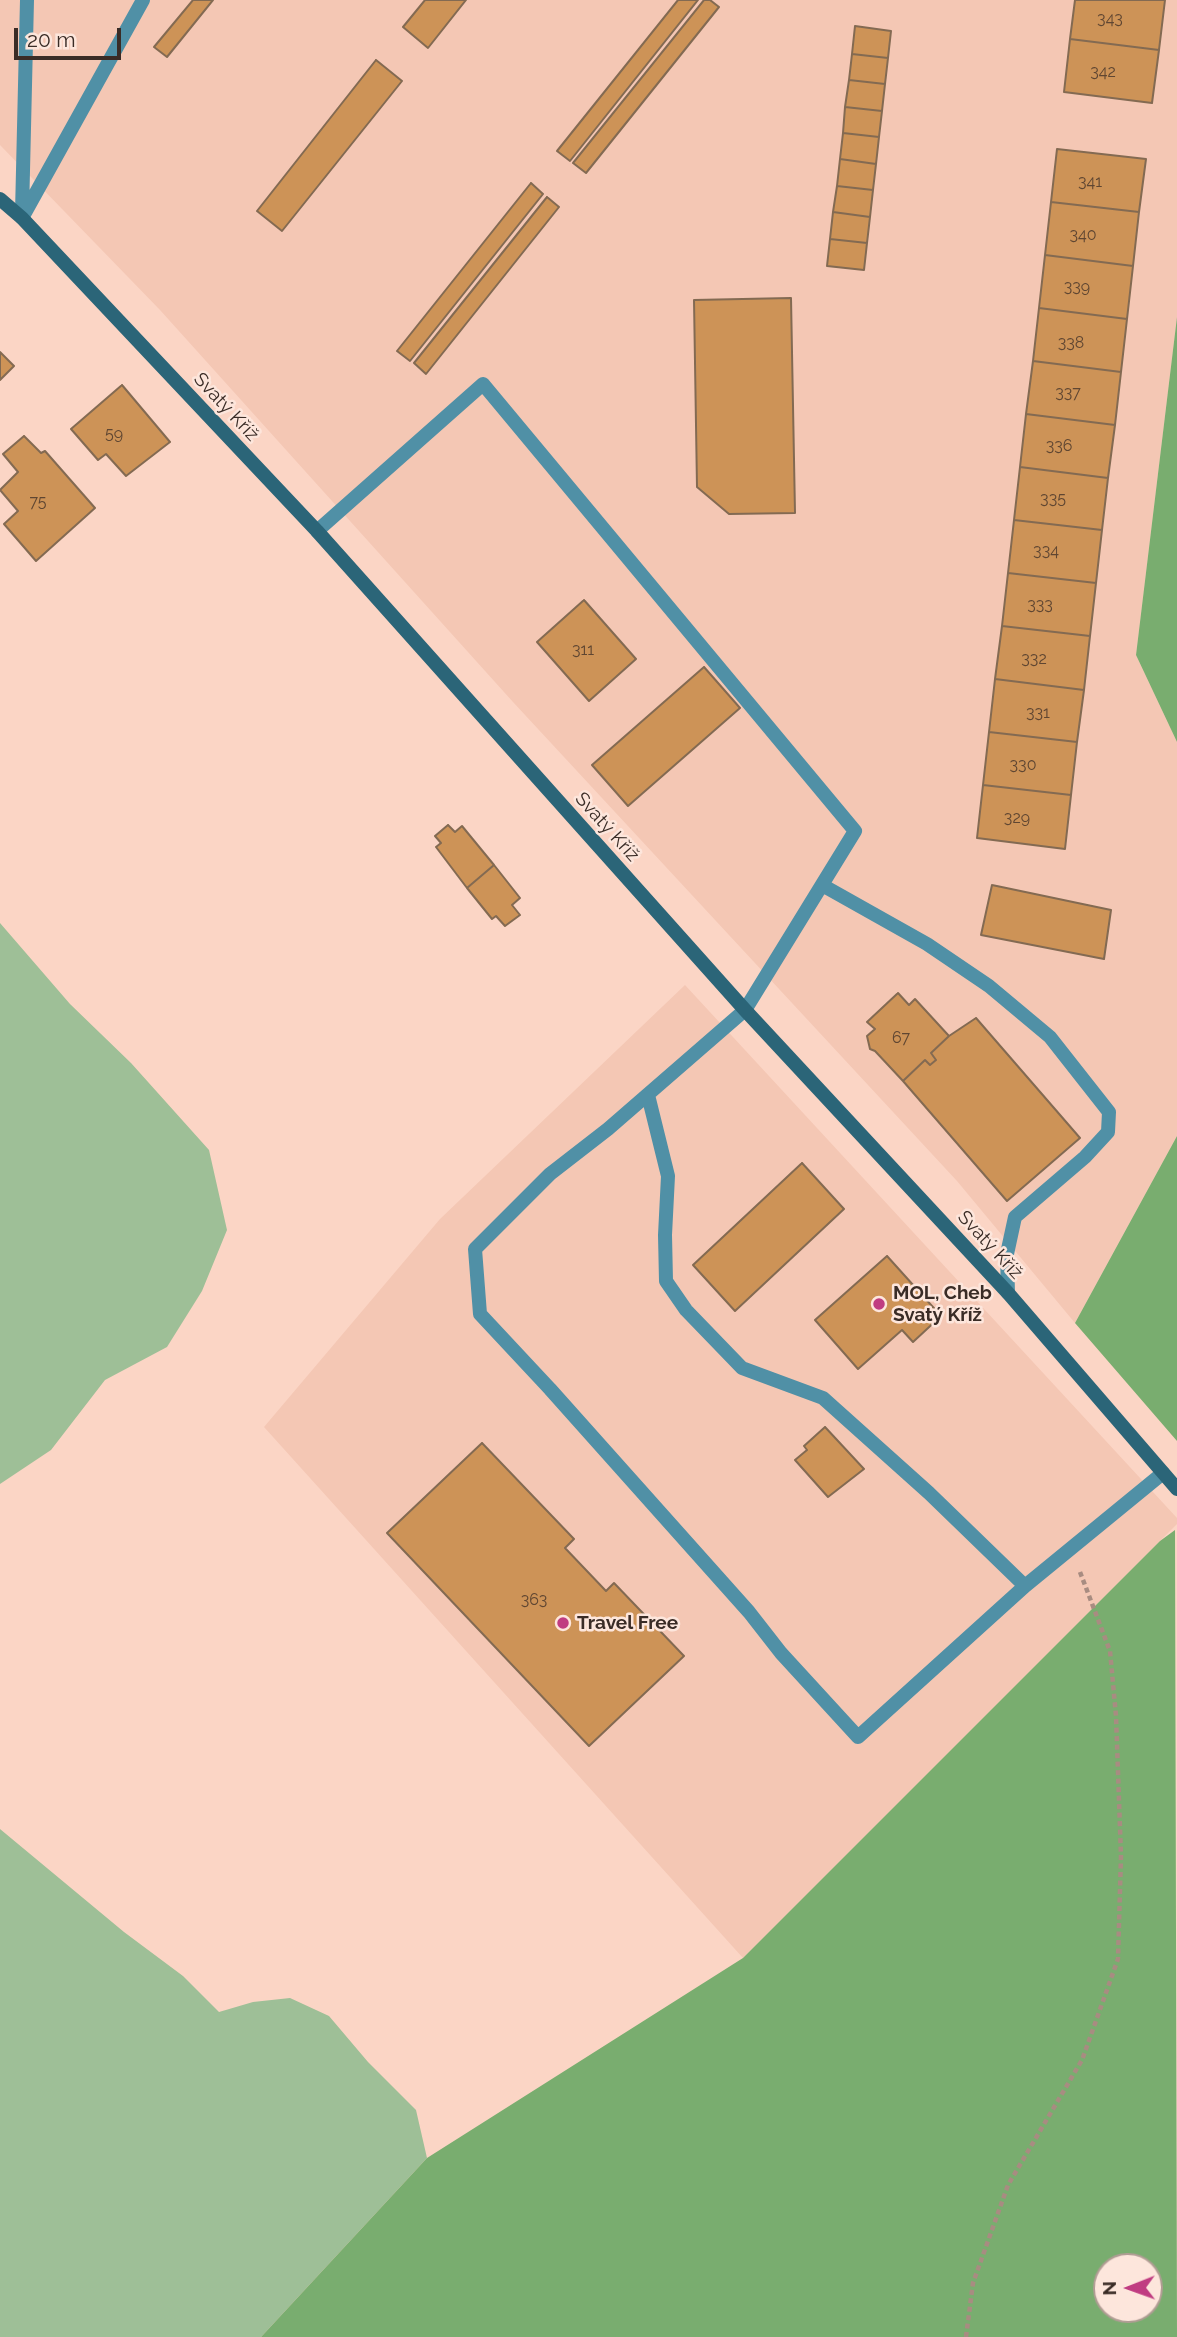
<!DOCTYPE html>
<html>
<head>
<meta charset="utf-8">
<style>
  body { margin:0 }
  #map { position:relative; width:1177px; height:2337px; overflow:hidden; background:#fbd5c5; font-family:Raleway,sans-serif }
  canvas { display:block }
  .north { position:absolute; left:1093px; top:2253px; width:70px; height:70px; box-sizing:border-box; background:#fde6dc; border:2px solid #af9c93; border-radius:50%; rotate:269deg; font-size:19px; font-weight:700; line-height:28px; text-align:center; color:#3a2c26 }
  .north::after { content:''; display:block; margin:auto; width:24px; height:32px; background:#c03c81; clip-path:polygon(50% 0,100% 100%,50% 72%,0 100%) }
  .scale { position:absolute; left:14px; top:28px; width:107px; height:32px; box-sizing:border-box; border:4px solid #3a2c26; border-top:0; padding-left:9px; font-size:21px; line-height:24px; white-space:nowrap; color:#3a2c26; -webkit-text-stroke:5px #fde6dc; paint-order:stroke }
</style>
</head>
<body>
<div id="map">
<canvas width="1177" height="2337"></canvas>
<div class="north">N</div>
<div class="scale">20 m</div>
</div>
<script>
const context = document.querySelector('canvas').getContext('2d');
context.lineJoin = 'round';
function fillPath(path, color) { context.fillStyle = color; context.fill(path, 'evenodd'); }
const shape = rows => new Path2D(rows.map(r => 'M' + r).join(''));
function strokePath(path, color, width, dash) { context.strokeStyle = color; context.lineWidth = width; context.lineCap = dash ? 'butt' : 'round'; context.setLineDash(dash || []); context.stroke(path); }
function label(font, color, halo, rows, align = 'center') {
  context.font = font + ' Raleway,sans-serif'; context.lineWidth = 5; context.setLineDash([]); context.textBaseline = 'middle'; context.strokeStyle = halo; context.fillStyle = color; for (const [text, x, y, turn = 0] of rows) {
    context.save(); context.translate(x, y); context.rotate((+turn || 0) * Math.PI / 180); context.textAlign = isNaN(turn) ? turn : align; if (halo) context.strokeText(text, 0, 0); context.fillText(text, 0, 0); context.restore();
  }
}
fillPath(shape([
  [0,0,1177,0,1177,317,1136,655,1177,742,1177,1136,1075,1323,957,1181,513,702,160,310,0,145],
  [685,985,1177,1518,1177,1524,743,1958,264,1427,440,1219]
]), '#f4c7b4');
fillPath(shape([
  [0,923,70,1004,131,1063,209,1150,227,1230,202,1291,167,1347,105,1380,51,1450,0,1484],
  [0,1829,124,1932,183,1976,219,2012,253,2002,290,1998,329,2016,368,2062,416,2110,427,2158,261,2337,0,2337]
]), '#9ebf97');
fillPath(shape([
  [1177,317,1177,742,1136,655],
  [1177,1136,1177,1441,1075,1323],
  [1175,1530,1177,2337,261,2337,427,2158,743,1958,1160,1541],
  [1107,2267,1149,2267,1149,2309,1107,2309]
]), '#79ad6f');
const building = shape([
  [193,0,213,0,167,57,154,47,193,0],
  [425,0,466,0,428,48,403,27,425,0],
  [678,0,698,0,570,161,557,151,678,0],
  [704,0,710,0,719,7,586,173,573,163,704,0],
  [1075,0,1165,0,1159,50,1070,39,1075,0],
  [855,26,891,31,888,58,852,54,855,26],
  [1070,39,1159,50,1152,103,1064,92,1070,39],
  [852,54,888,58,885,84,849,80,852,54],
  [376,60,402,81,282,231,257,211,376,60],
  [849,80,885,84,882,111,845,107,849,80],
  [845,107,882,111,879,137,843,133,845,107],
  [843,133,879,137,876,164,840,159,843,133],
  [1057,149,1146,159,1139,212,1051,202,1057,149],
  [840,159,876,164,873,190,837,186,840,159],
  [531,183,543,194,410,361,397,351,531,183],
  [837,186,873,190,870,217,833,212,837,186],
  [547,197,559,207,426,374,414,363,547,197],
  [1051,202,1139,212,1133,266,1045,255,1051,202],
  [833,212,870,217,867,243,830,239,833,212],
  [830,239,867,243,864,270,827,266,830,239],
  [1045,255,1133,266,1127,319,1039,308,1045,255],
  [791,298,795,513,729,514,697,487,694,300,791,298],
  [1039,308,1127,319,1121,372,1033,361,1039,308],
  [0,352,14,366,0,380,0,352],
  [1033,361,1121,372,1115,425,1026,414,1033,361],
  [122,385,170,442,126,476,106,454,98,460,71,429,122,385],
  [1026,414,1115,425,1108,478,1020,467,1026,414],
  [24,436,41,453,45,451,95,508,36,561,4,524,18,511,0,490,18,472,3,454,24,436],
  [1020,467,1108,478,1102,530,1014,520,1020,467],
  [1014,520,1102,530,1096,583,1008,573,1014,520],
  [1008,573,1096,583,1090,636,1002,626,1008,573],
  [584,600,636,659,589,701,537,642,584,600],
  [1002,626,1090,636,1084,690,995,679,1002,626],
  [704,667,740,708,628,806,592,765,704,667],
  [995,679,1084,690,1077,742,989,732,995,679],
  [989,732,1077,742,1071,795,983,785,989,732],
  [983,785,1071,795,1065,849,977,838,983,785],
  [448,825,455,832,462,826,494,865,467,888,436,847,441,843,435,836,448,825],
  [494,865,520,898,512,905,520,915,505,926,496,916,492,919,467,888,494,865],
  [992,885,1111,910,1104,959,981,935,992,885],
  [898,993,909,1005,915,999,949,1036,931,1053,936,1060,930,1065,925,1060,903,1081,875,1051,870,1049,867,1036,875,1029,867,1022,898,993],
  [976,1018,1080,1138,1007,1201,903,1081,925,1060,930,1065,936,1060,931,1053,949,1036,976,1018],
  [802,1163,844,1209,735,1311,693,1265,802,1163],
  [887,1256,941,1316,913,1342,902,1330,858,1369,815,1320,887,1256],
  [825,1427,864,1469,828,1497,795,1460,807,1450,804,1446,825,1427],
  [482,1443,574,1539,565,1548,606,1591,614,1583,684,1656,589,1746,387,1533,482,1443]
]);
fillPath(building, '#cd9357');
strokePath(building, '#836a52', 2);
strokePath(shape([
  [966,2337,973,2283,1008,2185,1082,2060,1118,1959,1121,1856,1116,1716,1110,1651,1080,1572]
]), '#a88c81', 4.5, [5, 3.5]);
strokePath(shape([
  [22,213,27,0],
  [22,218,143,0],
  [317,531,483,384,855,831,745,1010,608,1129,550,1174,475,1249,480,1314,550,1389,749,1612,781,1653,858,1737,1025,1586],
  [822,885,927,944,989,986,1050,1037,1109,1112,1108,1132,1085,1157,1015,1217,1007,1254,1008,1293],
  [648,1095,668,1176,665,1235,666,1281,686,1310,742,1368,823,1398,929,1493,1025,1586,1163,1473]
]), '#5090a6', 14);
strokePath(shape([
  [0,199,22,218,317,531,745,1010,1008,1293,1177,1489]
]), '#2b6578', 14);
for (const [x, y, r, color] of [
  [879,1304,7,"#c03c81"],
  [563,1623,7,"#c03c81"]
]) { const dot = new Path2D(); dot.arc(x, y, r, 0, 2 * Math.PI); context.fillStyle = color; context.fill(dot); strokePath(dot, '#fde6dc', 2.5); }
label('16px', '#5f4632', null, [
  ["343",1110,19],
  ["342",1103,72],
  ["341",1090,182],
  ["340",1083,235],
  ["339",1077,287],
  ["338",1071,343],
  ["337",1068,393],
  ["59",114,434],
  ["336",1059,446],
  ["335",1053,499],
  ["75",38,502],
  ["334",1046,551],
  ["333",1040,605],
  ["311",583,650],
  ["332",1034,659],
  ["331",1038,713],
  ["330",1023,765],
  ["329",1017,818],
  ["67",901,1038],
  ["363",534,1600]
]);
label('19px', '#3a2c26', '#fde6dc', [
  ["Svatý Kříž",226,407,47],
  ["Svatý Kříž",607,827,48],
  ["Svatý Kříž",990,1245,47]
]);
label('bold 19px', '#3a2c26', '#fde6dc', [
  ["MOL, Cheb",893,1293],
  ["Svatý Kříž",893,1315],
  ["Travel Free",577,1623]
], 'left');
</script>
</body>
</html>
